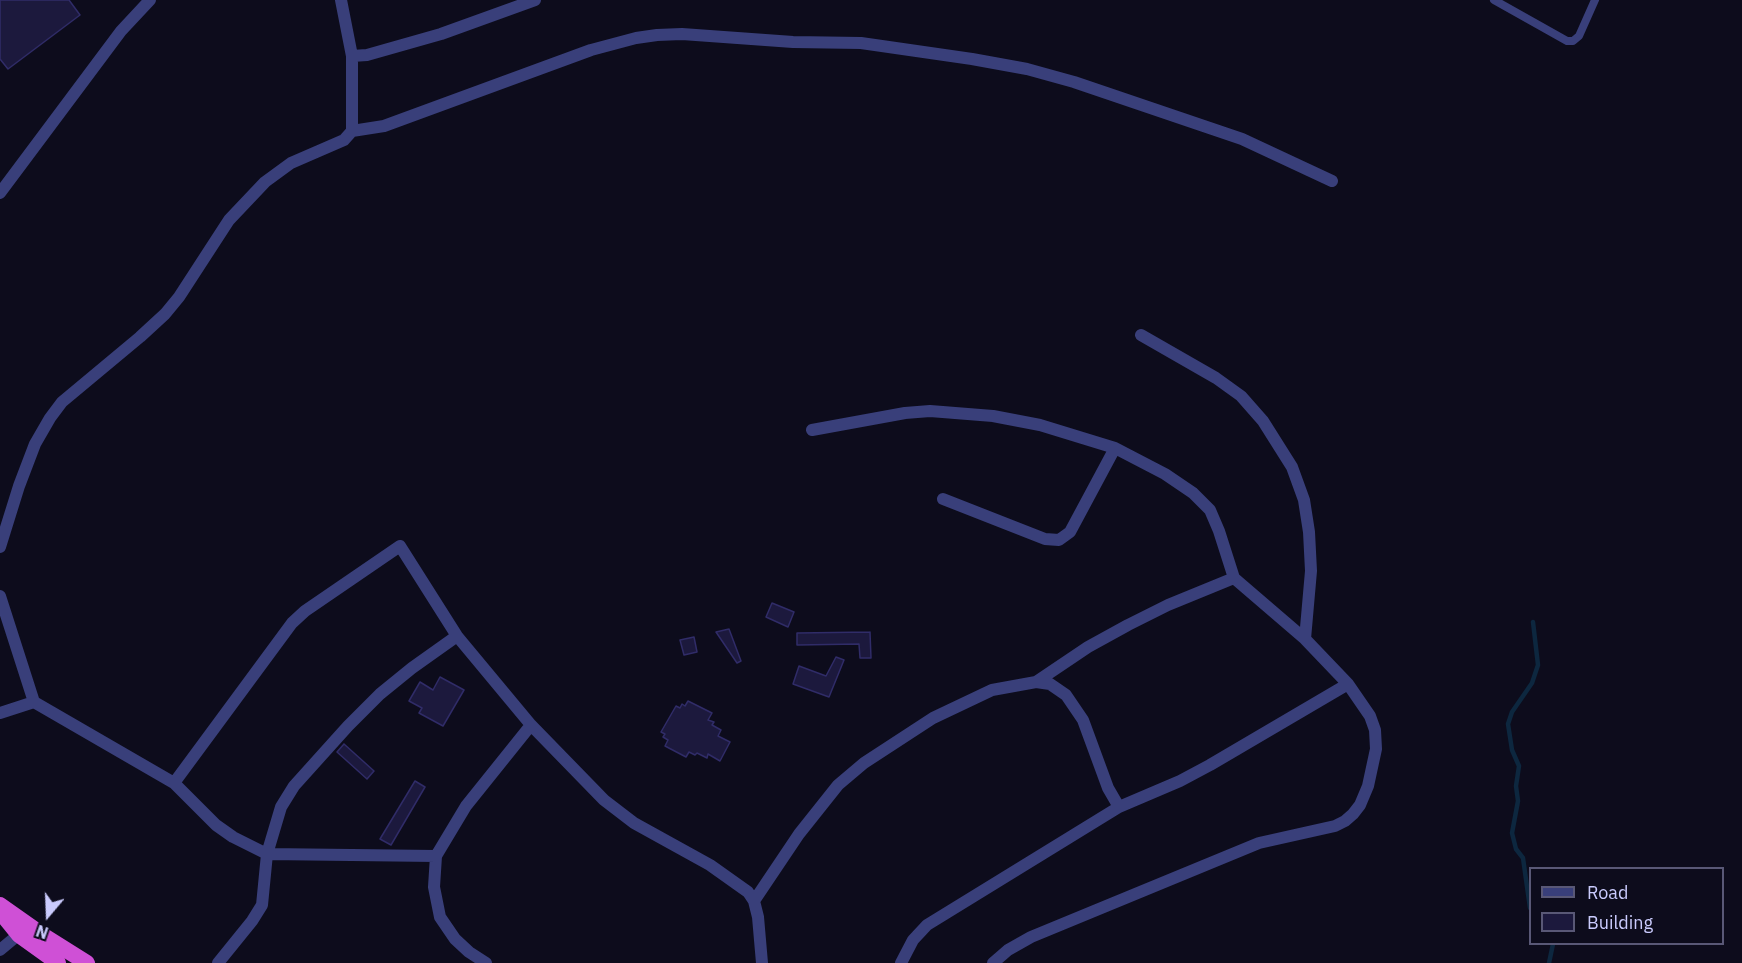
<!DOCTYPE html>
<html>
<head>
<meta charset="utf-8">
<style>
  body { margin:0 }
  #map { position:relative; width:1742px; height:963px; overflow:hidden; background:#0d0c1c; font-family:"IBM Plex Sans",sans-serif }
  canvas { display:block }
  .legend { position:absolute; left:1529px; top:867px; width:195px; height:78px; box-sizing:border-box; background:#0d0c1c; border:2px solid #595876; margin:0; padding:8px 10px; list-style:none; font-size:18px; color:#cacbfd }
  .legend li { display:flex; align-items:center; gap:12px; height:30px }
  .legend b { width:30px; border:2px solid #595876 }
  .north { position:absolute; left:18px; top:885px; width:60px; height:60px; -webkit-text-stroke:4px #0d0c1c; paint-order:stroke; rotate:199deg; font-size:16px; font-weight:700; line-height:24px; text-align:center; color:#cacbfd }
  .north::after { content:''; display:block; margin:auto; width:21px; height:27px; background:#cacbfd; clip-path:polygon(50% 0,100% 100%,50% 72%,0 100%) }
</style>
</head>
<body>
<div id="map">
<canvas width="1742" height="963"></canvas>
<ul class="legend">
<li><b style="height:8px;background:#393f7a"></b>Road</li>
<li><b style="height:16px;background:#1c193d"></b>Building</li>
</ul>
<div class="north">N</div>
</div>
<script>
const context = document.querySelector('canvas').getContext('2d');
context.lineJoin = 'round';
const shape = rows => new Path2D(rows.map(r => 'M' + r).join(''));
function strokePath(path, color, width, dash) { context.strokeStyle = color; context.lineWidth = width; context.lineCap = dash ? 'butt' : 'round'; context.setLineDash(dash || []); context.stroke(path); }
function fillPath(path, color) { context.fillStyle = color; context.fill(path, 'evenodd'); }
strokePath(shape([
  [1530,908,1523,858,1516,849,1512,833,1518,801,1516,786,1519,766,1512,750,1508,724,1512,712,1532,683,1538,665,1533,622],
  [1549,963,1553,944]
]), '#0d273f', 4.5);
const building = shape([
  [0,0,69,0,80,15,8,69,0,59,0,0],
  [772,603,794,612,788,627,766,617,772,603],
  [729,629,741,661,737,663,716,632,729,629],
  [870,632,871,658,860,658,859,644,797,645,797,633,870,632],
  [694,637,697,652,684,655,680,640,694,637],
  [836,657,844,660,829,697,793,684,799,666,826,676,836,657],
  [440,677,464,690,443,726,419,713,422,708,409,701,420,682,433,690,440,677],
  [688,701,712,713,708,720,714,722,712,725,721,730,718,736,730,742,720,761,708,754,707,758,697,753,695,755,689,752,686,757,665,746,668,740,663,737,665,734,661,732,676,706,680,708,682,704,685,706,688,701],
  [344,744,374,771,367,779,337,752,344,744],
  [415,781,425,787,391,845,380,839,415,781]
]);
fillPath(building, '#1c193d');
strokePath(building, '#302c68', 1.5);
strokePath(shape([
  [1494,0,1567,41,1573,41,1579,36,1595,0]
]), '#393f7a', 8);
strokePath(shape([
  [352,56,367,55,441,34,535,0],
  [352,131,384,126,591,50,636,38,657,35,682,34,793,42,861,43,972,59,1027,69,1074,82,1242,139,1332,181],
  [1141,335,1216,378,1241,396,1263,421,1292,467,1304,500,1309,532,1311,571,1305,639],
  [812,430,905,413,930,411,993,416,1040,425,1115,448,1165,474,1193,493,1210,510,1219,531,1234,578,1305,639,1348,684,1370,716,1375,730,1376,749,1368,786,1360,805,1353,814,1345,821,1335,826,1259,843,1031,937,1008,950,993,963],
  [943,499,1045,539,1059,540,1070,532,1115,448],
  [0,547,19,486,35,444,50,418,62,402,140,337,165,314,179,297,229,220,265,182,291,163,344,140,352,131,352,56,341,0],
  [0,596,34,702,174,783,216,825,233,837,267,854,436,856],
  [1036,682,1088,647,1128,625,1168,605,1234,578],
  [0,713,34,702],
  [174,783,292,623,305,611,400,546,457,636,531,725,604,800,634,823,710,865,748,892,754,901,758,917,762,963],
  [754,901,799,834,838,785,864,763,933,718,992,690,1036,682,1050,684,1066,695,1083,720,1108,788,1119,807],
  [0,950,24,930],
  [218,963,252,921,262,905,267,854,281,807,294,786,348,726,380,694,412,668,457,636],
  [486,963,469,952,455,939,440,917,434,887,436,856,466,806,531,725],
  [901,963,913,940,927,925,1119,807,1180,781,1210,765,1348,684]
]), '#393f7a', 12);
strokePath(shape([
  [0,193,121,31,150,0]
]), '#393f7a', 12);
strokePath(shape([
  [0,905,44,936,87,963],
  [2,914,19,935,58,963]
]), '#cf50d6', 16);
</script>
</body>
</html>
